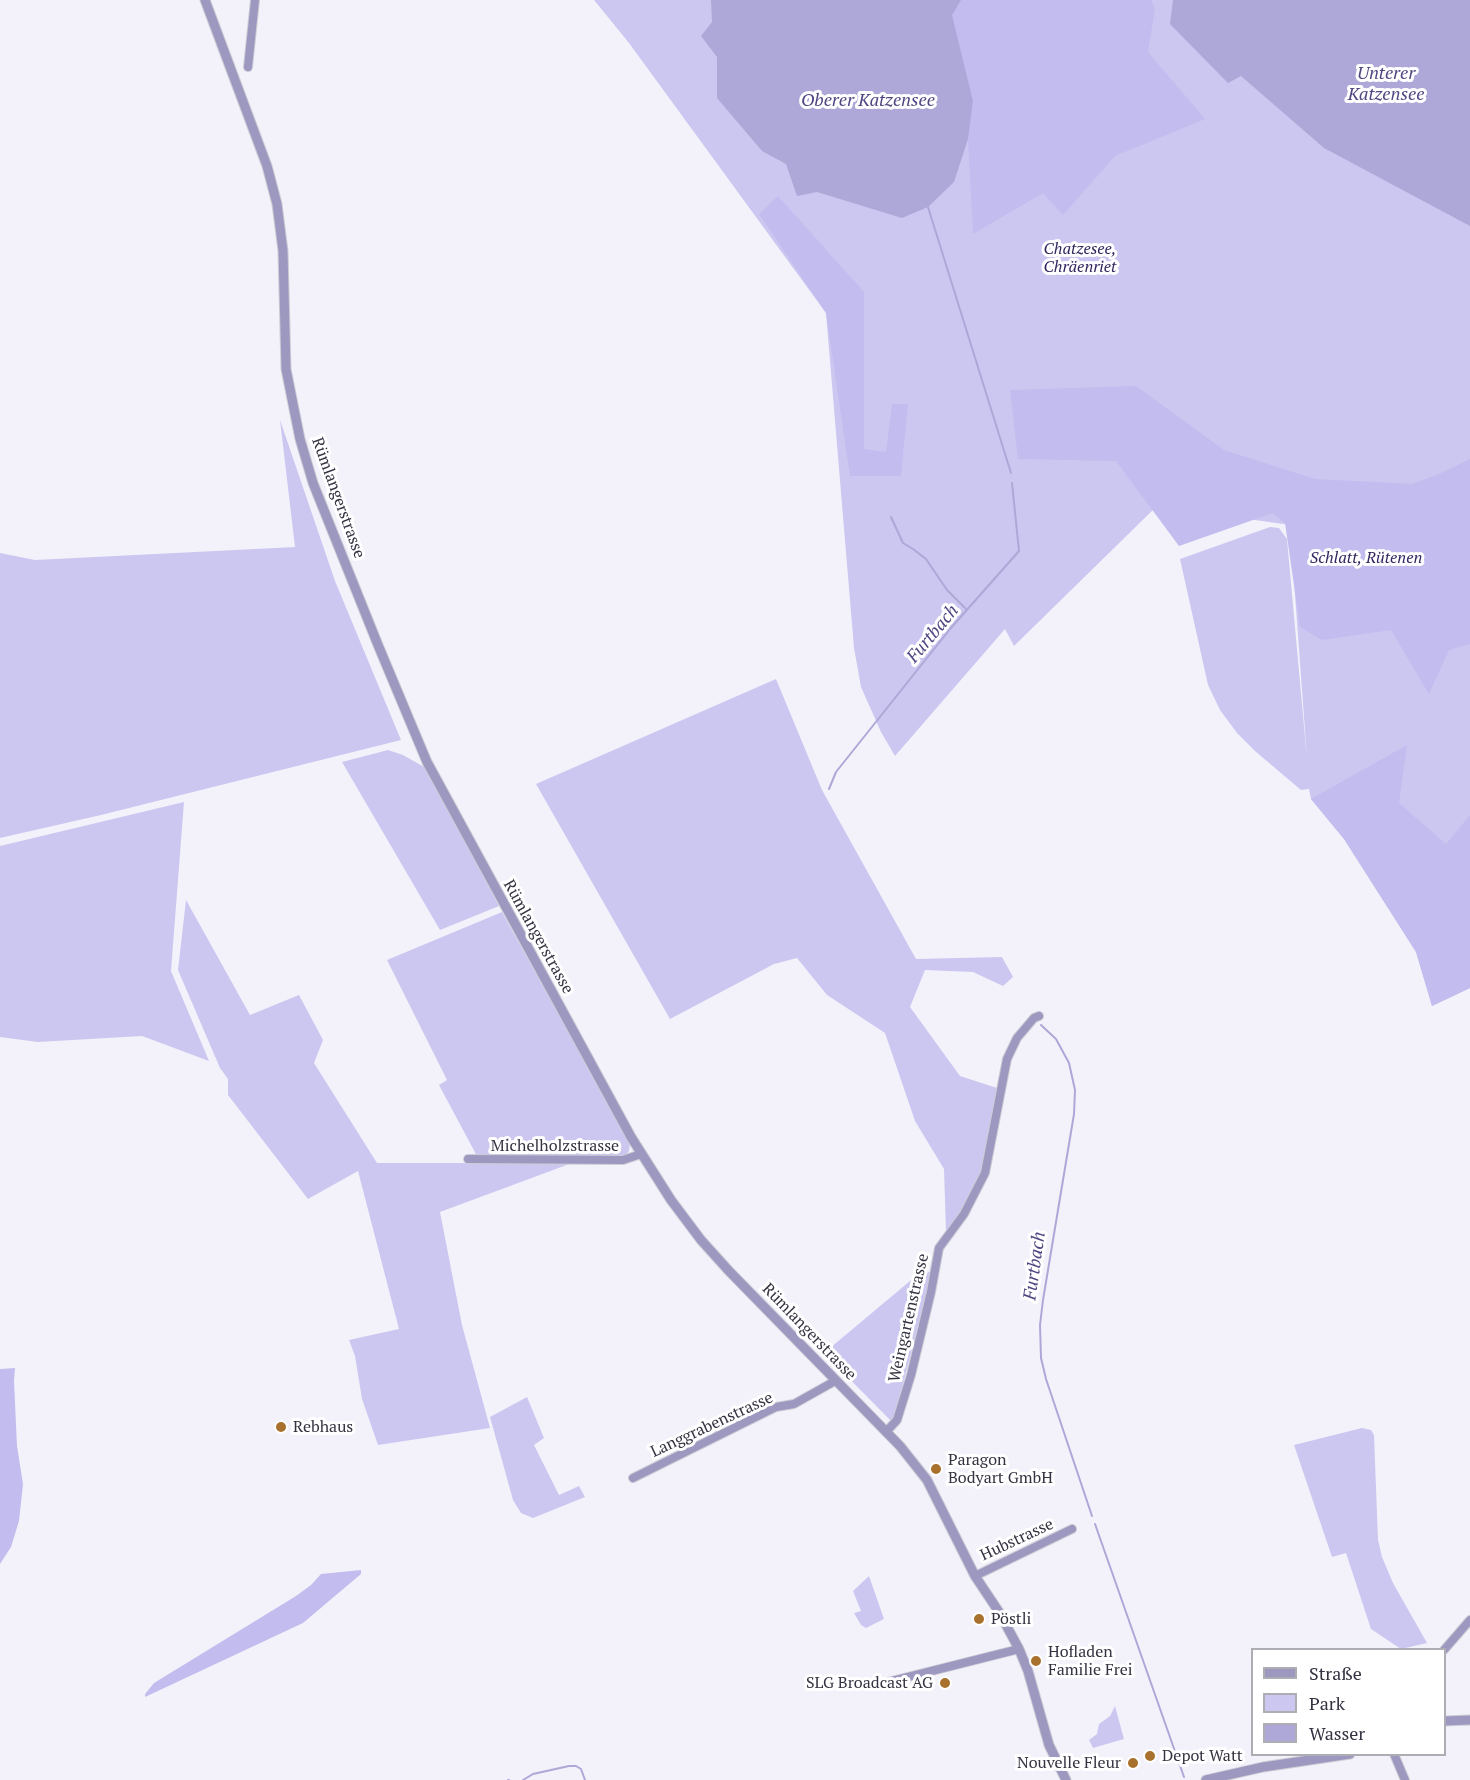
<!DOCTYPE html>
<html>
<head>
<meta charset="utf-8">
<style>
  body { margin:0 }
  #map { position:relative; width:1470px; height:1780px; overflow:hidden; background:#f3f2fa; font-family:"PT Serif",serif }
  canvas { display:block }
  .legend { position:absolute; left:1251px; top:1648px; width:195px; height:108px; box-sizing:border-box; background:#fff; border:2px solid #aeadb3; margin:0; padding:8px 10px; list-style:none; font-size:18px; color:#343341 }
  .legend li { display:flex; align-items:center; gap:12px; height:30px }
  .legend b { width:30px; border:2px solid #aeadb3 }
</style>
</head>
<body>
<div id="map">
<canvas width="1470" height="1780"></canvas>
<ul class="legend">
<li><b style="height:8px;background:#9c98c0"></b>Straße</li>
<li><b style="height:16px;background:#cbc7f1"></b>Park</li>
<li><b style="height:16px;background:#ada8d7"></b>Wasser</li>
</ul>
</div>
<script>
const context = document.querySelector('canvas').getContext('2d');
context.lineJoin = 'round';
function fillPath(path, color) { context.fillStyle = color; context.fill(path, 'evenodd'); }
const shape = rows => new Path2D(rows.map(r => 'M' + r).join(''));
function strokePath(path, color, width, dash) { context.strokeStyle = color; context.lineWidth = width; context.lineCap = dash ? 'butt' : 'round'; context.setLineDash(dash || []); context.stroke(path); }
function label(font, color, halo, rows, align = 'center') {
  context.font = font + ' "PT Serif",serif'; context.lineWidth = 6; context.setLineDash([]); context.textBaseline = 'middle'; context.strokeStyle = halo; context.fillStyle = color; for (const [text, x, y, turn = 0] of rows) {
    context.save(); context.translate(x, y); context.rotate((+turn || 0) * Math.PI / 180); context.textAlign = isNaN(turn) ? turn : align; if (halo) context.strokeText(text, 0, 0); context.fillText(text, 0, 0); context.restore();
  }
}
fillPath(shape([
  [594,0,1470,0,1470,988,1432,1006,1416,952,1344,839,1311,799,1309,789,1301,790,1255,751,1237,733,1220,710,1208,685,1180,559,1270,527,1279,528,1287,539,1307,759,1290,525,1157,506,1014,646,1005,629,895,756,881,732,861,687,854,648,826,313,629,43],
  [280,420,335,581,401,740,101,815,0,838,0,553,35,560,295,547],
  [776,679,822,790,916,959,1002,957,1013,977,1003,986,973,972,925,970,910,1007,960,1076,997,1088,981,1174,962,1212,946,1232,944,1169,915,1121,885,1033,827,995,797,958,774,964,670,1019,536,784],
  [388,750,403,755,426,768,499,906,440,930,342,762],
  [184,802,171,971,209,1061,142,1036,38,1042,0,1037,0,846],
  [186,900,250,1015,299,995,323,1040,314,1063,377,1163,572,1163,440,1212,462,1325,490,1428,378,1445,362,1399,355,1356,349,1340,399,1329,358,1171,308,1199,228,1095,228,1079,220,1068,178,970],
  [502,912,630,1143,629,1151,625,1156,478,1158,439,1085,447,1080,387,960],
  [932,1271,893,1423,824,1353,916,1276],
  [527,1397,544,1438,534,1445,559,1495,579,1486,585,1497,533,1518,521,1513,513,1500,490,1417],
  [1362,1428,1371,1430,1374,1435,1378,1540,1382,1557,1393,1583,1427,1643,1401,1649,1371,1629,1346,1553,1332,1557,1294,1445],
  [869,1576,884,1619,866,1628,861,1625,854,1613,861,1611,853,1591],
  [1115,1706,1124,1739,1093,1748,1089,1740,1097,1734,1099,1724,1110,1716]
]), '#cbc7f1');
fillPath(shape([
  [959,0,1151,0,1155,9,1148,52,1205,119,1115,156,1063,215,1043,193,973,234,968,139,973,101,952,15],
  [778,196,864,292,864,449,886,452,892,404,908,404,901,476,850,476,826,313,759,214],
  [1136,386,1224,450,1315,479,1412,484,1439,474,1470,459,1470,644,1449,650,1429,694,1391,630,1322,640,1300,627,1285,523,1273,513,1179,546,1116,461,1018,459,1010,390],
  [1407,745,1399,803,1446,844,1470,815,1470,988,1432,1006,1416,952,1344,839,1311,799],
  [15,1368,14,1381,17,1446,23,1484,19,1521,11,1547,0,1564,0,1369],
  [361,1570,361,1574,303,1623,145,1697,145,1694,154,1683,296,1596,311,1585,321,1574]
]), '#c2bdee');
fillPath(shape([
  [711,0,961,0,952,15,973,101,968,139,954,182,928,207,902,218,817,192,797,196,786,164,762,151,717,98,717,57,701,36,712,22],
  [1173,0,1470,0,1470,226,1324,148,1241,76,1228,83,1170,24]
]), '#ada8d7');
strokePath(shape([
  [928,207,1011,473],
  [891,517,903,543,913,549,926,559,947,590,967,610],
  [829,789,836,772,950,629,1019,551,1012,483],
  [1041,1025,1056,1039,1069,1063,1075,1090,1074,1114,1043,1300,1040,1325,1041,1358,1046,1379,1092,1516],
  [1095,1524,1184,1777],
  [508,1780,509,1780],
  [523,1780,533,1774,569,1766,576,1766,581,1769,585,1780]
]), '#ada8d7', 2);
const minor = shape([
  [248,67,255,0],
  [468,1159,623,1160,641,1154],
  [886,1432,897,1420,911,1375,931,1292,939,1248,964,1214,985,1173,1007,1059,1017,1038,1034,1018,1039,1016],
  [633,1478,776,1407,794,1404,835,1381],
  [975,1576,1072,1529],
  [1444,1650,1470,1620],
  [876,1685,1019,1649],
  [1394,1754,1405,1780]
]);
const tertiary = shape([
  [205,0,267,166,277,204,283,251,286,369,300,439,313,483,378,645,427,762,631,1137,671,1200,701,1240,729,1271,900,1446,927,1480,975,1576,999,1612,1019,1649,1028,1671,1049,1745,1066,1780],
  [1444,1721,1470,1720],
  [1206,1780,1263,1767,1350,1754]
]);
strokePath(minor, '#cdccd5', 10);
strokePath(tertiary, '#cdccd5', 11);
strokePath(minor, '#9c98c0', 8);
strokePath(tertiary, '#9c98c0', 9);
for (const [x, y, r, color] of [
  [281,1427,6,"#a8712d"],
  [936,1469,6,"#a8712d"],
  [979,1619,6,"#a8712d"],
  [1036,1661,6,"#a8712d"],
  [945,1683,6,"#a8712d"],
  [1150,1756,6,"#a8712d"],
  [1133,1763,6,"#a8712d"]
]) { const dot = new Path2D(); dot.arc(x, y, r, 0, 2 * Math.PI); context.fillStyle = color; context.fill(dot); strokePath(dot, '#fff', 2); }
label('italic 16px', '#32265f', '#fff', [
  ["Chatzesee,",1080,249],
  ["Chräenriet",1080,267],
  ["Schlatt, Rütenen",1366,558]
]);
label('16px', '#343341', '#fff', [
  ["Rümlangerstrasse",338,498,70],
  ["Rümlangerstrasse",538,937,61],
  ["Michelholzstrasse",555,1146],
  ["Weingartenstrasse",909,1318,-77],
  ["Rümlangerstrasse",809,1332,46],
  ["Langgrabenstrasse",712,1425,-25],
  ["Hubstrasse",1017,1540,-25]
]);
label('16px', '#343341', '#fff', [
  ["Rebhaus",293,1427],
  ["Paragon",948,1460],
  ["Bodyart GmbH",948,1478],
  ["Pöstli",991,1619],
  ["Hofladen",1048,1652],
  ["Familie Frei",1048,1670],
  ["SLG Broadcast AG",933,1683,"right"],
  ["Depot Watt",1162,1756],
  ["Nouvelle Fleur",1121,1763,"right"]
], 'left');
label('italic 18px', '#504682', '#fff', [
  ["Unterer",1386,74],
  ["Katzensee",1386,95],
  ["Oberer Katzensee",868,101],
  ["Furtbach",933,634,-50],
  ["Furtbach",1035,1266,-82]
]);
</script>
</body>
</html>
